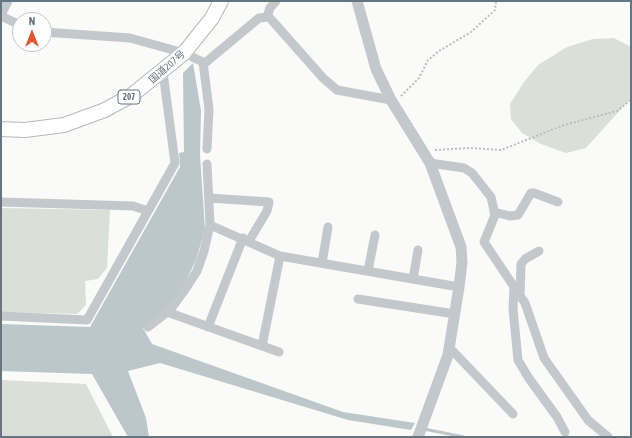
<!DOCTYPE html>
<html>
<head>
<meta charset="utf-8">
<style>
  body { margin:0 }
  #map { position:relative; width:632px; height:438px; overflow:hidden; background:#fafaf8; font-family:"Asap Condensed",sans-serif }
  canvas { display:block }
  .frame { position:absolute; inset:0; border:2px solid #657683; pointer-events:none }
  .north { position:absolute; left:12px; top:12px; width:40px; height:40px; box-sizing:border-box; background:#fff; border:1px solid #c1c8cd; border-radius:50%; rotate:0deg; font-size:11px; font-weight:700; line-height:16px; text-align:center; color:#657683 }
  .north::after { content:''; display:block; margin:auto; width:14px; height:18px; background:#e4572e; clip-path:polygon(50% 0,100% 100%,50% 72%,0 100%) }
</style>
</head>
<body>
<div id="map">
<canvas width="632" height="438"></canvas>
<div class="frame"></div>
<div class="north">N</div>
</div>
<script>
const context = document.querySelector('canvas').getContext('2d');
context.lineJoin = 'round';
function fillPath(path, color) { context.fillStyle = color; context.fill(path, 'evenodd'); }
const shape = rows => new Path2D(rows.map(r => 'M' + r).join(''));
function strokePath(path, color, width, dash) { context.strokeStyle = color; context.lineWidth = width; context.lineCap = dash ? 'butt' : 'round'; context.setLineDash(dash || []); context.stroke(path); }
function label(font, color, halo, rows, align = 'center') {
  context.font = font + ' "Asap Condensed","Noto Sans JP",sans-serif'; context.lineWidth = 4; context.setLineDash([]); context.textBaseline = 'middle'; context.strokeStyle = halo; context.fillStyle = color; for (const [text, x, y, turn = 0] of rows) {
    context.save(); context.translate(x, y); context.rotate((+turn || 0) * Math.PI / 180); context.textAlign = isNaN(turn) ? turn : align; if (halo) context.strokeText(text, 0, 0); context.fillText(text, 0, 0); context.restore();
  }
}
fillPath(shape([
  [614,38,631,47,631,98,586,148,566,153,541,144,522,133,511,119,510,104,524,82,538,65,567,47,593,39],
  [1,208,110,210,107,268,98,279,85,281,86,305,77,314,1,312],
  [1,380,86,384,113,437,1,437]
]), '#dadfd7');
fillPath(shape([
  [193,63,201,111,200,155,205,229,196,260,181,291,163,314,143,328,152,344,343,412,415,423,411,430,348,420,160,363,128,371,146,418,149,437,128,437,92,374,1,371,1,324,90,327,180,167,179,153,184,152,183,73]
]), '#bbc7cb');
strokePath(shape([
  [424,429,464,437]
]), '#bbc7cb', 3);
const trunk = shape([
  [1,129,25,130,64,125,105,110,132,95,184,53,212,18,221,1]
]);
strokePath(trunk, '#b4b9bd', 16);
strokePath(shape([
  [401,96,419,78,428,60,439,51,471,32,495,10,496,1],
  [435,150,470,148,501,150,564,125,617,111,631,100]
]), '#bbbfc2', 2, [2, 2]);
strokePath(shape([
  [1,15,8,1],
  [1,16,20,25],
  [267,17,270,8,276,1],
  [44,32,130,38,184,53,205,63,259,18,269,17,323,78,337,90,391,100],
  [203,62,209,109,207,149],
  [430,163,464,168,472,173,491,197,495,215,484,242,525,303,544,358,588,420,608,437],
  [207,164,210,225,280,256,459,287],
  [209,198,269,202,267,211,249,241],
  [1,202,133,206,148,211],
  [494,212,510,216,518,215,531,193,534,193,558,202],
  [322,263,328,227],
  [368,271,375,235],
  [413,279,418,250],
  [514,287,513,309,518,360,528,377,557,417,565,432],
  [520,296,521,264,525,259,539,251],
  [358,299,455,314],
  [167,312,279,352],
  [1,316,87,320,175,163,163,72],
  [148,327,170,310,186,288,197,271,204,251,210,225],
  [208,327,243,238],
  [262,346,280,256],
  [449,347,513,414]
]), '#c3c8cc', 9);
strokePath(shape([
  [357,1,376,69,391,100,430,163,461,247,462,262,459,287,448,355,418,437]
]), '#c3c8cc', 11);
strokePath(trunk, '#fff', 14);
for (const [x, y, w] of [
  [129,97,22]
]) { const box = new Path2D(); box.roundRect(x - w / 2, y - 7, w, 14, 3); context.fillStyle = '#fff'; context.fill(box); strokePath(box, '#657683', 1); }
label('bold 9px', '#657683', null, [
  ["207",129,97]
]);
label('10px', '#657683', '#fff', [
  ["国道207号",167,67,-41]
]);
</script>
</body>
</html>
